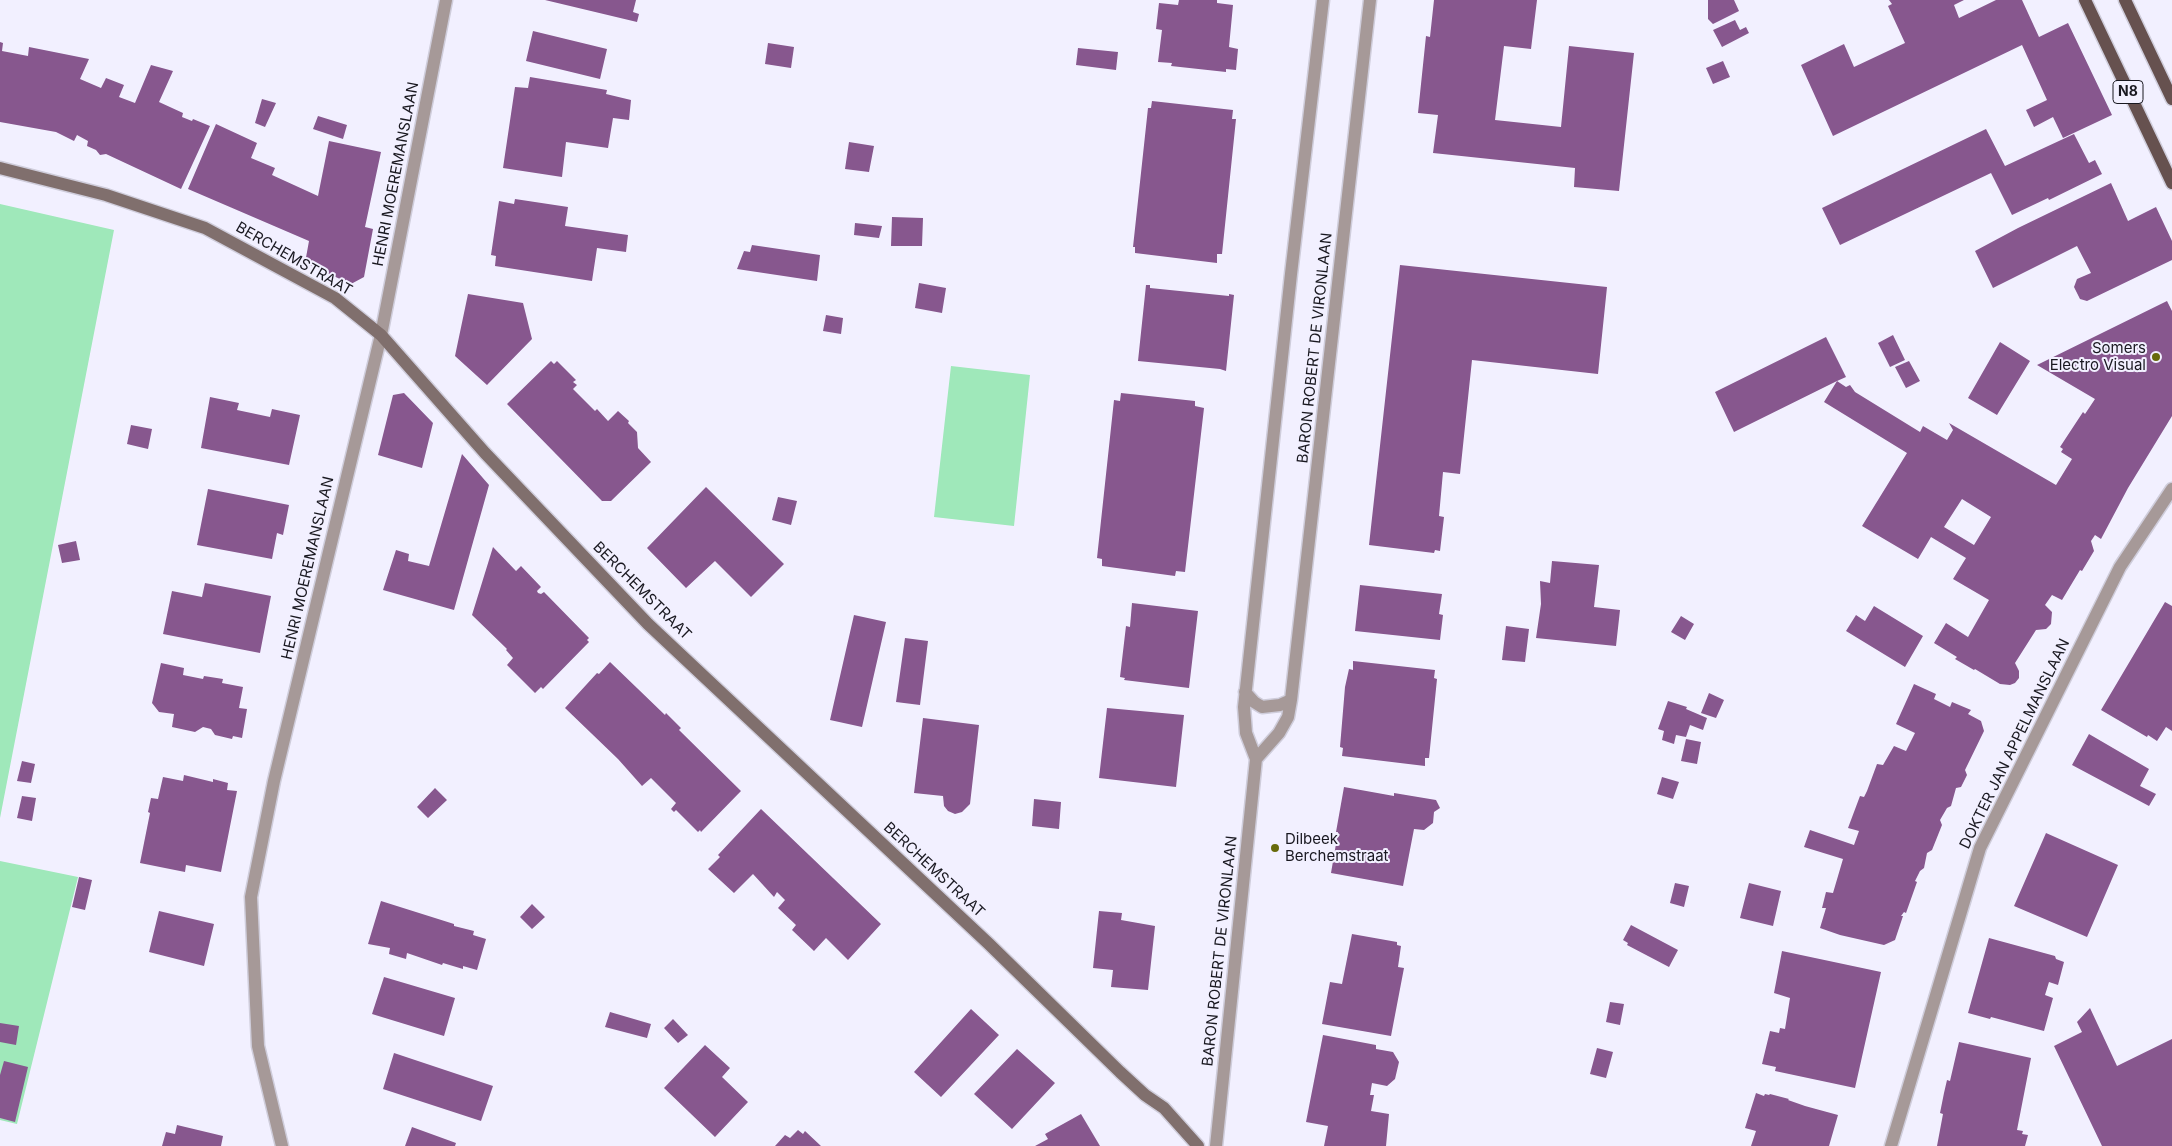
<!DOCTYPE html>
<html>
<head>
<meta charset="utf-8">
<style>
  body { margin:0 }
  canvas { display:block; background:#f2f0ff }
</style>
</head>
<body>
<canvas width="2172" height="1146"></canvas>
<script>
const context = document.querySelector('canvas').getContext('2d');
context.lineJoin = 'round';
function fillPath(path, color) { context.fillStyle = color; context.fill(path, 'evenodd'); }
const shape = rows => new Path2D(rows.map(r => 'M' + r).join(''));
function strokePath(path, color, width, dash) { context.strokeStyle = color; context.lineWidth = width; context.lineCap = dash ? 'butt' : 'round'; context.setLineDash(dash || []); context.stroke(path); }
function label(font, color, halo, rows, align = 'center') {
  context.font = font + ' Inter,sans-serif'; context.lineWidth = 4; context.setLineDash([]); context.textBaseline = 'middle'; context.strokeStyle = halo; context.fillStyle = color; for (const [text, x, y, turn = 0] of rows) {
    context.save(); context.translate(x, y); context.rotate((+turn || 0) * Math.PI / 180); context.textAlign = isNaN(turn) ? turn : align; if (halo) context.strokeText(text, 0, 0); context.fillText(text, 0, 0); context.restore();
  }
}
fillPath(shape([
  [0,204,114,230,0,818],
  [951,366,1030,375,1014,526,934,517],
  [0,861,78,877,17,1124,0,1120]
]), '#9fe8ba');
fillPath(shape([
  [545,0,636,0,633,12,639,14,637,22],
  [1179,0,1217,0,1217,3,1233,5,1229,47,1238,49,1236,70,1226,69,1226,72,1171,66,1172,63,1158,62,1162,30,1156,29,1159,3,1178,5],
  [1434,0,1537,0,1531,49,1504,46,1495,120,1561,127,1569,46,1634,53,1619,191,1574,187,1575,168,1433,153,1438,115,1418,113,1426,36,1430,37],
  [1708,0,1734,0,1739,11,1713,24,1708,19],
  [1889,0,1964,0,1954,5,1959,18,1996,0,2022,0,2039,37,2068,23,2112,115,2063,138,2053,117,2034,127,2026,110,2047,100,2022,45,1833,136,1801,65,1844,44,1854,67,1905,43,1888,6,1892,4],
  [1735,20,1740,30,1746,27,1749,33,1722,47,1713,30],
  [533,31,607,49,600,79,526,61],
  [0,42,3,43,2,51,28,56,29,47,89,59,80,79,101,88,106,78,124,85,119,97,135,103,151,65,173,71,159,102,183,113,182,117,192,121,193,119,210,126,181,189,106,154,100,155,96,150,87,146,88,141,77,135,74,141,56,132,0,122],
  [768,43,794,47,791,68,765,64],
  [1078,48,1118,52,1116,70,1076,65],
  [1723,61,1730,77,1713,84,1706,68],
  [530,77,607,90,606,94,631,100,629,120,613,118,608,148,566,142,562,177,503,168,515,87,528,88],
  [262,99,276,103,265,127,255,123],
  [1152,101,1233,110,1232,119,1236,119,1222,254,1217,254,1217,263,1135,253,1135,247,1133,247,1148,108,1151,108],
  [318,116,347,125,343,139,313,129],
  [216,124,257,143,251,158,275,168,272,175,318,196,329,141,381,152,365,227,373,229,364,277,351,284,305,263,309,241,188,189],
  [1986,129,2005,166,2074,134,2089,163,2095,160,2102,174,2049,200,2048,198,2012,215,1991,173,1840,245,1822,208],
  [849,142,874,146,869,172,845,169],
  [2111,183,2128,221,2156,207,2172,241,2172,260,2087,301,2080,299,2074,287,2077,279,2091,273,2077,246,1993,288,1975,251,2018,228],
  [515,199,568,207,565,226,628,235,626,252,597,248,592,281,495,266,496,256,491,255,499,201,514,204],
  [892,217,923,218,922,246,891,246],
  [855,223,882,226,879,238,854,235],
  [752,245,820,255,817,281,737,269,744,251,750,252],
  [1400,265,1607,287,1598,374,1472,360,1460,474,1443,472,1439,516,1444,517,1440,551,1435,550,1434,553,1369,545],
  [919,283,946,288,942,313,915,308],
  [1146,285,1150,285,1150,288,1229,296,1229,294,1234,295,1226,371,1220,369,1138,361],
  [468,294,523,303,532,339,487,385,455,356],
  [2167,301,2172,311,2172,416,2128,488,2101,539,2095,535,2091,541,2094,551,2082,571,2080,570,2062,600,2052,595,2045,605,2052,612,2051,624,2046,629,2036,630,2015,663,2019,671,2019,678,2015,683,2010,685,2000,684,1975,669,1974,670,1955,659,1957,657,1934,643,1946,623,1968,637,1989,600,1953,579,1966,558,1931,537,1918,559,1862,526,1907,453,1824,402,1837,381,1734,432,1715,392,1826,337,1846,377,1837,381,1846,387,1850,385,1855,392,1920,432,1923,426,1947,440,1953,430,1949,423,2056,485,2072,459,2061,452,2063,449,2060,447,2083,412,2085,414,2095,399,2037,365],
  [1962,499,1991,517,1974,545,1944,527],
  [826,315,843,318,841,334,823,331],
  [1893,335,1905,360,1890,367,1878,343],
  [2000,342,2030,361,1997,415,1968,398],
  [551,361,554,364,557,361,576,380,573,382,577,385,573,389,595,411,597,409,608,421,618,411,629,421,628,423,637,432,638,448,651,462,611,501,602,501,507,404],
  [1909,361,1920,381,1906,388,1895,367],
  [404,393,433,423,422,468,378,455,393,395],
  [1121,393,1195,401,1195,406,1204,408,1185,572,1176,571,1175,576,1102,566,1102,559,1097,558,1114,400,1120,401],
  [210,397,239,403,237,410,270,417,272,409,300,415,289,465,201,448],
  [131,425,152,429,148,449,127,444],
  [462,454,489,485,454,610,383,590,396,550,409,554,408,561,429,566],
  [706,487,784,564,751,597,715,561,686,588,647,548],
  [208,489,289,505,283,535,277,533,272,559,197,545],
  [778,497,797,501,791,525,772,520],
  [76,541,80,560,62,563,58,545],
  [493,547,516,571,521,566,541,587,537,591,538,593,541,594,544,592,589,638,587,640,589,642,543,689,541,687,535,693,507,665,513,658,506,650,507,649,472,615],
  [1552,561,1599,565,1594,607,1620,610,1616,646,1536,638,1541,604,1540,581,1550,583],
  [205,583,271,596,260,653,163,634,172,591,202,597],
  [1360,585,1442,594,1439,614,1443,615,1440,640,1355,631],
  [2165,602,2172,606,2172,731,2166,727,2157,741,2148,735,2147,737,2101,710],
  [1132,603,1198,611,1189,688,1124,680,1125,678,1120,677,1126,626,1130,627],
  [1874,606,1923,636,1905,667,1846,631,1856,615,1865,621],
  [854,615,886,622,862,727,830,720],
  [1681,616,1694,624,1685,640,1671,632],
  [1506,626,1529,629,1525,662,1502,660],
  [905,638,928,641,920,705,896,702],
  [1353,661,1435,670,1434,678,1437,679,1429,758,1425,758,1425,766,1342,756,1343,748,1340,747,1345,687,1349,669,1353,670],
  [610,662,665,715,666,713,681,728,679,730,741,791,701,832,700,830,698,832,676,810,674,812,671,809,676,803,651,778,642,786,618,759,565,708,597,673,599,674],
  [161,663,184,668,183,675,203,679,204,676,223,679,222,683,243,687,239,708,247,709,242,738,233,736,232,739,215,735,211,729,203,727,195,732,172,727,174,714,159,712,152,703],
  [1914,684,1936,694,1934,699,1950,707,1952,702,1971,710,1968,714,1981,721,1984,731,1965,770,1967,775,1961,787,1956,788,1951,806,1947,808,1940,820,1942,825,1932,850,1927,853,1924,868,1920,871,1915,881,1917,882,1906,913,1904,912,1901,916,1903,916,1895,940,1884,945,1840,935,1820,928,1826,908,1822,908,1826,892,1833,893,1843,859,1804,847,1810,830,1854,845,1859,831,1848,828,1860,796,1864,797,1867,791,1877,764,1883,765,1894,746,1906,751,1915,733,1896,724],
  [1709,693,1724,700,1716,718,1701,713],
  [1668,701,1687,707,1686,709,1707,718,1703,730,1690,725,1686,737,1676,735,1674,744,1662,740,1664,731,1658,729],
  [1107,708,1184,715,1176,787,1099,778],
  [923,718,979,725,970,804,962,812,955,814,948,811,944,806,943,796,914,793],
  [2089,734,2149,769,2140,786,2156,794,2149,806,2072,765],
  [1686,739,1701,742,1697,764,1681,761],
  [22,761,35,764,31,783,17,781],
  [184,775,213,782,213,779,228,783,227,790,237,791,221,872,186,865,185,872,140,863,150,813,148,812,151,798,158,799,163,777,183,781],
  [1662,777,1679,782,1673,799,1657,794],
  [1344,787,1394,796,1394,793,1436,800,1440,808,1434,812,1433,823,1424,830,1414,829,1403,886,1331,873,1338,832,1336,832],
  [435,788,447,800,428,818,417,807],
  [22,796,36,798,32,821,17,818],
  [1034,799,1061,802,1059,829,1032,826],
  [761,809,881,924,848,960,826,938,814,951,792,930,796,925,778,908,785,900,777,892,774,897,753,874,734,893,708,869,720,857,718,855],
  [2046,833,2118,865,2087,937,2014,906],
  [79,877,92,880,85,910,72,907],
  [1675,883,1689,886,1684,907,1670,903],
  [1749,883,1781,891,1773,926,1740,918],
  [381,901,454,924,454,926,474,931,473,935,486,939,477,970,463,966,463,969,443,963,442,965,407,953,406,959,389,954,390,948,368,944],
  [532,904,545,917,532,929,520,917],
  [159,911,214,924,204,966,149,952],
  [1099,911,1122,913,1121,920,1155,926,1148,990,1111,987,1113,970,1093,968],
  [1631,925,1678,950,1669,967,1627,945,1628,943,1623,940],
  [1352,934,1397,942,1397,945,1401,946,1398,967,1404,968,1391,1036,1322,1024,1330,982,1342,984],
  [1989,938,2055,956,2056,959,2064,962,2058,985,2049,982,2045,995,2053,998,2044,1031,1991,1017,1990,1019,1968,1013],
  [1782,951,1881,972,1855,1088,1775,1071,1776,1067,1762,1064,1770,1031,1779,1033,1780,1028,1785,1029,1790,998,1774,993],
  [384,977,455,998,444,1036,372,1014],
  [1610,1002,1624,1004,1620,1025,1606,1022],
  [2090,1008,2117,1066,2172,1039,2172,1146,2102,1146,2054,1046,2082,1032,2077,1022],
  [971,1009,999,1035,941,1097,914,1072],
  [610,1012,651,1024,647,1038,605,1027],
  [673,1019,688,1035,678,1043,664,1028],
  [0,1023,19,1026,16,1045,0,1042],
  [1323,1035,1376,1045,1376,1049,1393,1052,1399,1062,1395,1079,1387,1086,1372,1083,1370,1095,1374,1095,1371,1111,1389,1114,1386,1146,1324,1146,1328,1126,1306,1122],
  [1959,1042,2031,1058,2017,1130,2023,1131,2022,1134,2028,1135,2025,1146,1937,1146,1943,1114,1940,1113,1944,1093,1947,1080,1950,1081],
  [705,1045,730,1068,722,1077,748,1102,715,1137,664,1088],
  [1597,1048,1613,1052,1606,1078,1590,1074],
  [1017,1049,1055,1083,1012,1129,974,1094],
  [394,1053,493,1086,481,1121,383,1089],
  [4,1061,28,1067,15,1122,0,1118,0,1075],
  [1756,1093,1764,1096,1765,1094,1769,1095,1770,1094,1789,1099,1788,1100,1805,1106,1838,1115,1829,1146,1751,1146,1756,1131,1745,1128],
  [1081,1114,1100,1146,1035,1146,1048,1139,1045,1134],
  [177,1125,223,1136,221,1146,162,1146,166,1132,175,1134],
  [412,1127,456,1143,455,1146,405,1146],
  [798,1130,803,1134,805,1131,821,1146,775,1146,785,1135,790,1138]
]), '#87578e');
const street = shape([
  [1245,692,1254,702,1262,707,1280,705,1291,700],
  [1256,759,1279,733,1288,717,1291,700,1370,0],
  [282,1146,258,1046,251,897,274,781,381,335,446,0],
  [1216,1146,1256,759,1246,733,1244,707,1291,274,1323,0],
  [1891,1146,1980,848,2120,567,2172,489]
]);
const secondary = shape([
  [0,168,106,195,205,228,335,298,381,335,485,453,648,624,989,944,1120,1072,1145,1095,1164,1108,1198,1146]
]);
const primary = shape([
  [2085,0,2172,183],
  [2125,0,2172,99]
]);
strokePath(street, '#cfcddb', 15);
strokePath(secondary, '#cfcddb', 15);
strokePath(primary, '#cfcddb', 15);
strokePath(street, '#a69998', 12);
strokePath(secondary, '#806f6d', 12);
strokePath(primary, '#66514f', 12);
for (const [x, y, r, color] of [
  [2156,357,5,"#676a0b"],
  [1275,848,5,"#676a0b"]
]) { const dot = new Path2D(); dot.arc(x, y, r, 0, 2 * Math.PI); context.fillStyle = color; context.fill(dot); strokePath(dot, '#f2f0ff', 2); }
for (const [x, y, w] of [
  [2128,92,30]
]) { const box = new Path2D(); box.roundRect(x - w / 2, y - 11.5, w, 23, 4); context.fillStyle = '#f2f0ff'; context.fill(box); strokePath(box, '#191820', 1); }
label('bold 14px', '#191820', null, [
  ["N8",2128,92]
]);
label('15px', '#191820', '#f2f0ff', [
  ["HENRI MOEREMANSLAAN",396,174,-79],
  ["BERCHEMSTRAAT",294,259,30],
  ["BARON ROBERT DE VIRONLAAN",1315,348,-84],
  ["HENRI MOEREMANSLAAN",308,568,-77],
  ["BERCHEMSTRAAT",642,591,45],
  ["DOKTER JAN APPELMANSLAAN",2015,744,-64],
  ["BERCHEMSTRAAT",934,870,43],
  ["BARON ROBERT DE VIRONLAAN",1220,951,-84]
]);
label('15px', '#191820', '#f2f0ff', [
  ["Somers",2146,348],
  ["Electro Visual",2146,365],
  ["Dilbeek",1285,839,"left"],
  ["Berchemstraat",1285,856,"left"]
], 'right');
</script>
</body>
</html>
